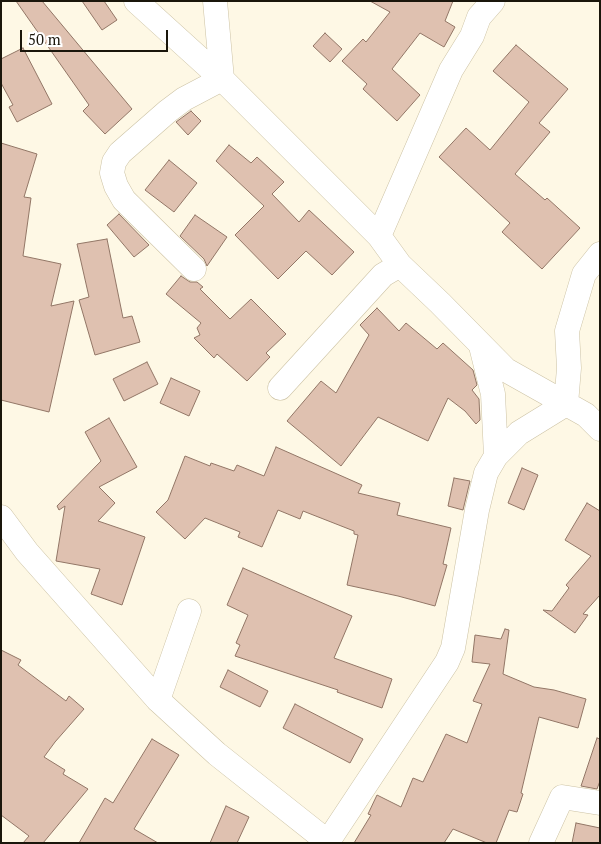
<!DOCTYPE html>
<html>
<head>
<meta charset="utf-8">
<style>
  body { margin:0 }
  #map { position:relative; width:601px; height:844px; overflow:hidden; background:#fef8e5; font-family:"PT Serif",serif }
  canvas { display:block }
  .frame { position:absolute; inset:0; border:2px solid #1a160b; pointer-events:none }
  .scale { position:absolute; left:20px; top:30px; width:148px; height:22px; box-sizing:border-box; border:2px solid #1a160b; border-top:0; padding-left:6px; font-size:15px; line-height:18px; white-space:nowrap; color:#1a160b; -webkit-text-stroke:4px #fff; paint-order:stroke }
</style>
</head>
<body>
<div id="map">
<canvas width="601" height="844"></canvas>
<div class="frame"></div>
<div class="scale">50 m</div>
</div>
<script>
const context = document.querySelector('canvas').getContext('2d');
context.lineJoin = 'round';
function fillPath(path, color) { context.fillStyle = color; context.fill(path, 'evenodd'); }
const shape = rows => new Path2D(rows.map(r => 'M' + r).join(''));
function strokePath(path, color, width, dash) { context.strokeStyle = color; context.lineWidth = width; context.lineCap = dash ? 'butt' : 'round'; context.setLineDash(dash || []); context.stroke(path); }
const building = shape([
  [16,1,42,1,132,109,105,134,83,111,89,105,16,1],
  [82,1,104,1,117,20,102,30,82,1],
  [370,1,453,1,445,21,455,27,444,47,420,33,392,69,420,95,397,121,363,89,367,84,342,61,363,39,366,42,390,12,370,1],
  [325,33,342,49,330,62,313,46,325,33],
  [516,45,568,89,539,123,550,132,515,174,545,200,547,198,580,228,542,269,502,232,510,223,439,157,466,128,490,150,529,102,493,71,516,45],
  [23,48,52,104,17,122,9,107,13,105,1,83,1,59,23,48],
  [191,111,201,121,188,135,176,122,191,111],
  [1,143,37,154,24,197,31,198,23,256,61,264,51,306,74,301,49,412,1,400,1,143],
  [229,145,251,163,257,157,284,182,272,194,299,222,309,210,354,252,332,275,306,251,278,279,235,235,264,206,216,161,229,145],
  [169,160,197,183,174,212,145,190,169,160],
  [119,214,149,245,134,257,107,225,119,214],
  [195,215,227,237,207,266,204,259,180,236,195,215],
  [107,239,123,318,132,316,140,342,95,355,79,300,89,297,77,244,107,239],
  [181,276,190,282,197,282,203,287,200,289,230,319,251,299,286,334,266,353,270,357,247,381,217,354,214,358,194,338,200,335,197,328,201,323,166,294,181,276],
  [377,308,399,331,406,323,437,349,443,343,473,370,477,385,472,390,479,399,480,420,476,424,465,411,448,398,428,441,378,417,341,466,287,421,321,381,336,393,369,335,360,325,377,308],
  [147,362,158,384,124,401,113,379,147,362],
  [171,378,200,391,189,416,160,403,171,378],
  [109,418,137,467,99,487,115,503,98,521,145,537,122,605,91,594,100,569,56,561,65,506,59,510,57,506,101,461,85,432,109,418],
  [276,447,362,485,358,493,400,503,397,515,451,528,443,564,447,565,435,606,398,596,347,585,358,535,354,534,354,531,303,511,300,519,278,510,262,547,238,537,240,532,205,518,185,539,156,512,168,500,185,456,210,466,211,463,234,471,237,465,264,476,276,447],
  [522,468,538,475,524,510,508,503,522,468],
  [454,478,470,481,463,510,448,506,454,478],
  [587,503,600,511,600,595,583,614,588,615,575,633,543,610,552,611,569,588,566,585,591,556,565,540,587,503],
  [243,568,352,616,334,658,392,679,382,708,337,692,338,690,235,656,240,645,236,643,248,615,227,605,243,568],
  [505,629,509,630,503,674,534,687,554,690,586,699,578,728,539,717,521,793,523,794,517,812,509,810,496,843,487,843,453,829,444,843,354,843,371,815,368,814,377,795,401,807,413,778,423,782,446,734,467,743,482,704,473,701,490,664,472,662,475,635,501,639,505,629],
  [1,650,21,660,18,665,66,701,69,696,84,709,55,742,44,757,65,770,63,774,88,789,43,843,23,843,29,836,1,815,1,650],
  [228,670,268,691,260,707,220,687,228,670],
  [295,704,363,739,350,763,283,728,295,704],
  [597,738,600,739,600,781,597,789,581,786,597,738],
  [152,739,179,755,134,829,158,843,79,843,105,798,113,803,152,739],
  [226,806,249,817,237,843,210,843,226,806],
  [576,823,600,828,600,843,572,843,576,823]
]);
fillPath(building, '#dfc1b0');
strokePath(building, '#927666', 1);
const minor = shape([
  [136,1,222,79,379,236,400,265,440,303,506,370,586,415,600,429],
  [379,236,451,70,472,36,479,17,493,1],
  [194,269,124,200,116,186,112,173,114,162,120,153,168,111,184,99,222,79,215,1],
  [481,346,493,394,496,456],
  [280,388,383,275,400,265],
  [1,517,27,552,158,700,217,754,328,842],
  [158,700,189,611],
  [327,843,447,662,453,648,477,510,486,473,496,456,519,433,566,404,569,368,567,331,584,274,600,254],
  [541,843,562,797,600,803]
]);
strokePath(minor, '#ccc2a4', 25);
strokePath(minor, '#fff', 24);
</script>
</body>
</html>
